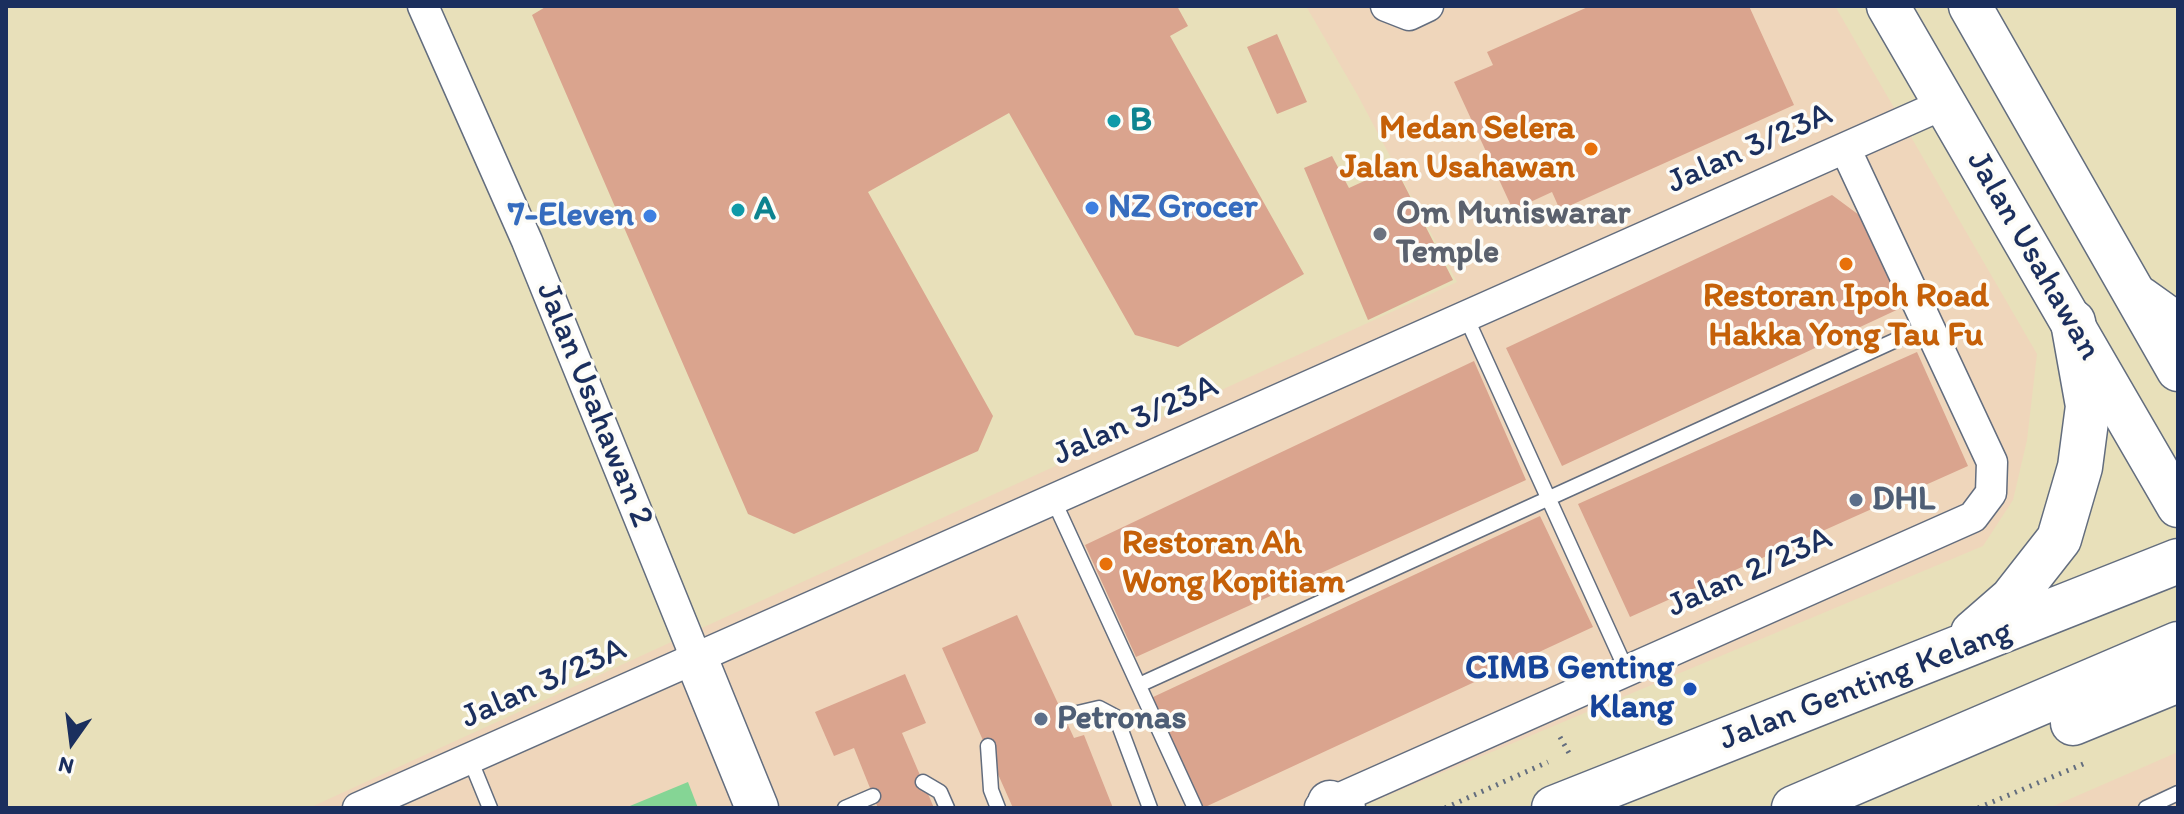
<!DOCTYPE html>
<html>
<head>
<meta charset="utf-8">
<style>
  body { margin:0 }
  #map { position:relative; width:2184px; height:814px; overflow:hidden; background:#e8e0ba; font-family:Itim,sans-serif }
  canvas { display:block }
  .frame { position:absolute; inset:0; border:8px solid #1b2f5e; pointer-events:none }
  .north { position:absolute; left:32px; top:702px; width:80px; height:80px; -webkit-text-stroke:6px #fdfcf7; paint-order:stroke; rotate:194deg; font-size:22px; font-weight:700; line-height:32px; text-align:center; color:#1b2f5e }
  .north::after { content:''; display:block; margin:auto; width:28px; height:36px; background:#1b2f5e; clip-path:polygon(50% 0,100% 100%,50% 72%,0 100%) }
</style>
</head>
<body>
<div id="map">
<canvas width="2184" height="814"></canvas>
<div class="frame"></div>
<div class="north">N</div>
</div>
<script>
const context = document.querySelector('canvas').getContext('2d');
context.lineJoin = 'round';
function fillPath(path, color) { context.fillStyle = color; context.fill(path, 'evenodd'); }
const shape = rows => new Path2D(rows.map(r => 'M' + r).join(''));
function strokePath(path, color, width, dash) { context.strokeStyle = color; context.lineWidth = width; context.lineCap = dash ? 'butt' : 'round'; context.setLineDash(dash || []); context.stroke(path); }
function label(font, color, halo, rows, align = 'center') {
  context.font = font + ' Itim,sans-serif'; context.lineWidth = 7; context.setLineDash([]); context.textBaseline = 'middle'; context.strokeStyle = halo; context.fillStyle = color; for (const [text, x, y, turn = 0] of rows) {
    context.save(); context.translate(x, y); context.rotate((+turn || 0) * Math.PI / 180); context.textAlign = isNaN(turn) ? turn : align; if (halo) context.strokeText(text, 0, 0); context.fillText(text, 0, 0); context.restore();
  }
}
fillPath(shape([
  [1306,6,1835,6,2037,354,2027,440,2013,500,1983,546,1358,808,309,808,1457,282,1357,94],
  [2178,752,2178,808,2049,808]
]), '#efd6bb');
fillPath(shape([
  [688,782,698,808,625,808]
]), '#85d595');
fillPath(shape([
  [547,6,1177,6,1188,26,1170,36,1304,274,1178,347,1135,335,1009,113,868,192,993,416,978,451,794,534,748,514,532,15],
  [1590,6,1749,6,1794,105,1560,210,1552,192,1513,210,1454,82,1493,65,1487,52],
  [1277,34,1307,102,1277,114,1247,47],
  [1332,156,1349,188,1395,167,1453,280,1368,320,1304,168],
  [1832,195,1859,215,1903,307,1562,466,1506,348],
  [1917,352,1968,466,1630,617,1578,504],
  [1474,361,1526,480,1136,657,1085,545],
  [1540,516,1593,627,1203,808,1151,698],
  [1017,615,1074,738,1084,735,1113,808,1013,808,942,648],
  [905,674,926,723,902,733,934,808,878,808,854,748,834,756,815,712]
]), '#daa48e');
const lane = shape([
  [1466,317,1626,669],
  [1053,499,1195,808],
  [1139,685,1929,325],
  [1065,716,1099,708,1116,717,1150,808],
  [988,746,991,790,998,808],
  [470,759,490,808],
  [923,782,940,792,947,808],
  [845,808,873,796],
  [2146,808,2178,793]
]);
const street = shape([
  [423,6,527,241,696,658],
  [1386,6,1409,15,1428,6],
  [1320,807,1973,517,1991,493,1992,462,1845,148],
  [358,808,1944,104]
]);
const secondary = shape([
  [1888,6,2178,506],
  [1970,6,2178,370],
  [696,658,757,808]
]);
const primary = shape([
  [2140,299,2178,326],
  [1973,633,2012,599,2059,539,2080,467,2088,406,2073,322],
  [2073,723,2178,680],
  [1330,803,1343,808],
  [1554,808,2178,561],
  [1794,808,2178,644]
]);
strokePath(lane, '#636d7e', 17);
strokePath(street, '#636d7e', 33);
strokePath(secondary, '#636d7e', 45);
strokePath(primary, '#636d7e', 47);
strokePath(shape([
  [1560,737,1569,753],
  [1445,808,1548,762],
  [1978,808,2088,762]
]), '#636d7e', 5, [2, 6]);
strokePath(lane, '#fff', 14);
strokePath(street, '#fff', 30);
strokePath(secondary, '#fff', 42);
strokePath(primary, '#fff', 44);
for (const [x, y, r, color] of [
  [1114,121,8,"#0f9aa8"],
  [1591,149,8,"#e8710a"],
  [1092,208,8,"#3f7fe0"],
  [738,210,8,"#0f9aa8"],
  [650,216,8,"#3f7fe0"],
  [1380,234,8,"#6b7280"],
  [1846,264,8,"#e8710a"],
  [1856,500,8,"#5c6f8a"],
  [1106,564,8,"#e8710a"],
  [1690,689,8,"#1a4fb4"],
  [1041,719,8,"#5c6f8a"]
]) { const dot = new Path2D(); dot.arc(x, y, r, 0, 2 * Math.PI); context.fillStyle = color; context.fill(dot); strokePath(dot, '#fdfcf7', 3); }
label('bold 34px', '#0d838f', '#fdfcf7', [
  ["B",1130,121],
  ["A",754,210]
], 'left');
label('bold 34px', '#c56008', '#fdfcf7', [
  ["Medan Selera",1575,129],
  ["Jalan Usahawan",1575,168],
  ["Restoran Ipoh Road",1846,297,"center"],
  ["Hakka Yong Tau Fu",1846,336,"center"],
  ["Restoran Ah",1122,544,"left"],
  ["Wong Kopitiam",1122,583,"left"]
], 'right');
label('34px', '#1b2f5e', '#fdfcf7', [
  ["Jalan 3/23A",1750,149,-24],
  ["Jalan Usahawan",2033,256,60],
  ["Jalan Usahawan 2",594,405,68],
  ["Jalan 3/23A",1136,421,-24],
  ["Jalan 2/23A",1750,573,-24],
  ["Jalan 3/23A",544,684,-24],
  ["Jalan Genting Kelang",1866,686,-21]
]);
label('bold 34px', '#366cbe', '#fdfcf7', [
  ["NZ Grocer",1108,208],
  ["7-Eleven",634,216,"right"]
], 'left');
label('bold 34px', '#5b616d', '#fdfcf7', [
  ["Om Muniswarar",1396,214],
  ["Temple",1396,253]
], 'left');
label('bold 34px', '#4e5e75', '#fdfcf7', [
  ["DHL",1872,500],
  ["Petronas",1057,719]
], 'left');
label('bold 34px', '#164399', '#fdfcf7', [
  ["CIMB Genting",1674,669],
  ["Klang",1674,708]
], 'right');
</script>
</body>
</html>
